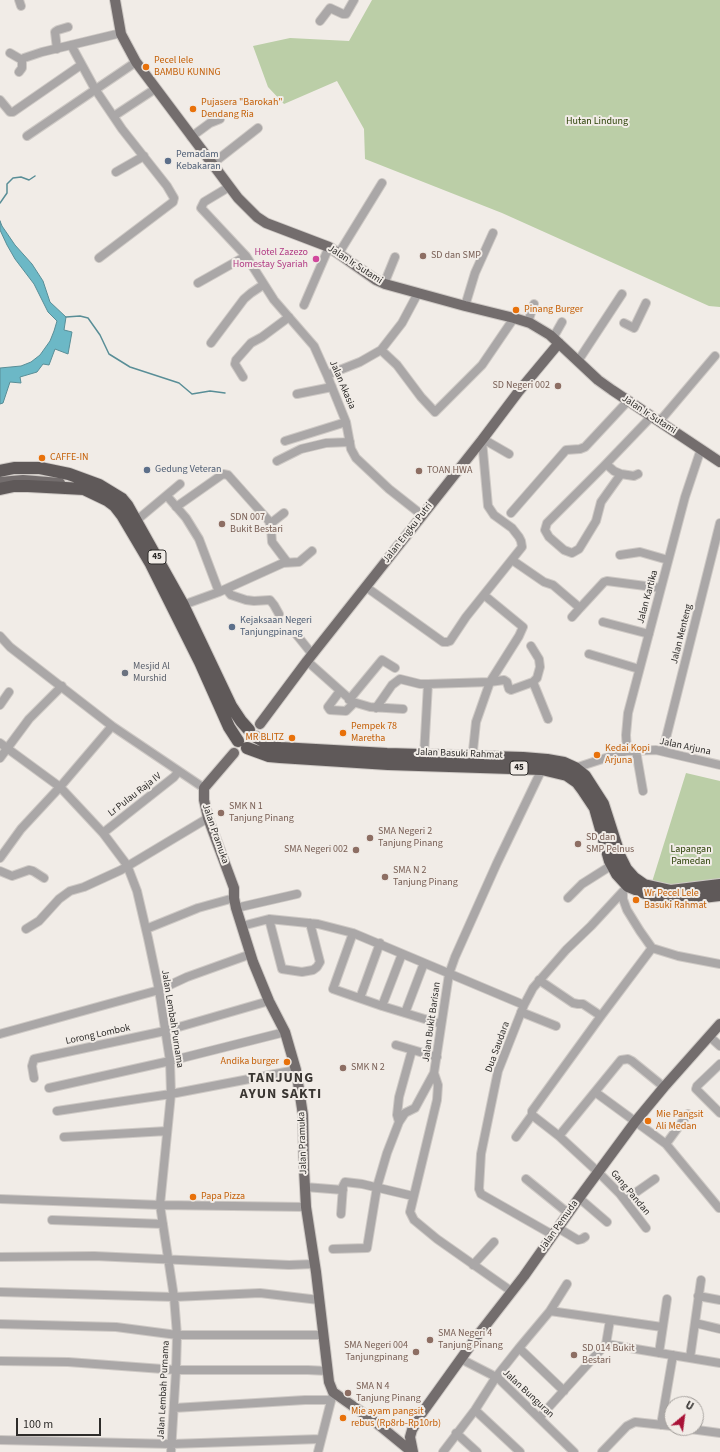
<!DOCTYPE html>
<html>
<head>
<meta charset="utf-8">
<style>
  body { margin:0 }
  #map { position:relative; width:720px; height:1452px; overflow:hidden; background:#f1ece7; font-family:"Source Sans 3",sans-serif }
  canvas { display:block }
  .north { position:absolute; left:664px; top:1396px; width:40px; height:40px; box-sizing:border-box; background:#f1ece7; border:1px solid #a39f9b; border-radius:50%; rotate:29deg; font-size:11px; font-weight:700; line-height:16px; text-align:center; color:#2e2c2a }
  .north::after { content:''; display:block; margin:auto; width:14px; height:18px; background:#a91237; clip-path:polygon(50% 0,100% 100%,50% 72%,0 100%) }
  .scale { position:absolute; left:16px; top:1418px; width:85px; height:18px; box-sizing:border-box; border:2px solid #2e2c2a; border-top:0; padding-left:5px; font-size:12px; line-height:14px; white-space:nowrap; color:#2e2c2a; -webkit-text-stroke:3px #f1ece7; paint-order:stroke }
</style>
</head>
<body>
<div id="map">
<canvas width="720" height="1452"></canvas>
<div class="north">U</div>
<div class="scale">100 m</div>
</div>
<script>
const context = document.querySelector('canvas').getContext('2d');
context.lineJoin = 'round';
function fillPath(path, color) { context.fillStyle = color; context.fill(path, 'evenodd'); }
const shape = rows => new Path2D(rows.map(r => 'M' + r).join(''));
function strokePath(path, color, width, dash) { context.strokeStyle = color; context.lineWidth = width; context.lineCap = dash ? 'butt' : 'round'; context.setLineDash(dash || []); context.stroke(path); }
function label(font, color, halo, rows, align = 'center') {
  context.font = font + ' "Source Sans 3",sans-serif'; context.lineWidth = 4; context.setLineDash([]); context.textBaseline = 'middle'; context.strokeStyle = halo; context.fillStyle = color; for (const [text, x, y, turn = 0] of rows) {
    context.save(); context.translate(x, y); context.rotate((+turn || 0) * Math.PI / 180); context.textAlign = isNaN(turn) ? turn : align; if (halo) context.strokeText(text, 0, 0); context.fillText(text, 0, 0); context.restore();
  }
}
fillPath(shape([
  [372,0,720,0,720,307,709,306,502,213,365,159,364,129,337,81,284,104,268,87,253,46,290,38,349,41],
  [686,773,720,781,720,881,674,888,652,882]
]), '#bbcea7');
const water = shape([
  [0,221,2,226,15,245,32,264,43,281,50,302,66,317,64,330,72,332,68,354,55,349,49,365,43,364,37,372,20,377,21,383,10,382,3,403,0,404,0,368,21,366,31,362,40,355,50,341,54,331,57,321,48,312,34,284,15,259,7,245,0,230,0,221]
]);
fillPath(water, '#6cb8c6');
strokePath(water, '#598e97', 1);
strokePath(shape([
  [0,203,7,193,7,184,13,178,21,177,29,180,35,176],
  [66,317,80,316,88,318,100,335,109,354,130,367,179,383,192,394,210,391,225,393]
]), '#598e97', 1.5);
const minor = shape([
  [19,0,21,6],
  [320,21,330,8,343,14,346,14,354,0],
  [71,45,95,89,122,129,167,186,174,198,173,202,99,258],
  [57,49,55,32,58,30,68,27],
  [10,53,22,60],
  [19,72,22,68,22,60,24,58,42,52,121,33],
  [0,100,10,112,13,112,81,65],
  [114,116,155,89],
  [27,136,136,62],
  [191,137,210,123,220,119],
  [212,164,258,128],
  [116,172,144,156],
  [229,187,204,202,201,208,246,256,274,300,314,346,327,375,346,422,351,449,356,458,389,489,422,515],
  [339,253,382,183],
  [198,283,246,256],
  [384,284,395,257],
  [304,305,329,247],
  [465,306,475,273,493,233],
  [528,322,534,304],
  [624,323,634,328,646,303],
  [553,338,562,322],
  [211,343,244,299,251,293,263,285],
  [381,350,402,323,418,293],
  [578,361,622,294],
  [327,375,360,362,381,350,397,365,421,397,435,412,482,365,514,318],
  [243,377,235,364,236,360,251,343,262,337,289,317],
  [297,394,332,387],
  [659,422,715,356],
  [483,439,509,454],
  [285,441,346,422],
  [277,461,301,449,326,443,350,442],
  [606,464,614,471,621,474,634,476,638,474],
  [621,474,601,502,596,521,579,549,572,553,564,550,549,537,545,530,547,523,604,466,651,417],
  [167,496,186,518,199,539,219,592],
  [176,507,223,474,228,475,269,521,271,528,272,542,287,562],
  [511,513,566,450,580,449,585,447,627,402],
  [137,520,180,484],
  [270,524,284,513],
  [620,555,640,552,668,560],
  [512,560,544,582,553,585,580,608,604,582,607,581,661,588],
  [366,587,443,642,447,642,450,641,466,617,522,547,521,541,519,537,512,528,494,515,488,506,482,440],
  [226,589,231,595,246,600,254,601,270,600,274,605,279,614],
  [183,605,219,592,283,563,299,562,312,551],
  [572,617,580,608],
  [603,622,649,634],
  [296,634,312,654],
  [0,636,10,647,112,726,204,788],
  [589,654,639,669],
  [307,661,353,702,370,707,403,709],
  [533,682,548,719],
  [340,691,328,707,330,710,346,711,354,703],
  [349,700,382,660,395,668],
  [0,705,9,692],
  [376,708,392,685,400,679,420,684,428,684,490,682,504,680,507,682,509,689,511,690,533,682,537,678,540,667,539,659,531,646],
  [0,743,60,787,103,833,127,865,137,891,148,938,159,990,170,1061,171,1094,160,1205,174,1297,177,1335,176,1370,171,1452],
  [663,750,720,523],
  [627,751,626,735,628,713,685,497,701,449],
  [636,751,643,791],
  [424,755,428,684],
  [0,758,29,719,62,686],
  [472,760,476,722,490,682,519,636,523,627,484,595],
  [575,768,627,751,656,750,720,765],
  [103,833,174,777,178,772],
  [0,858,21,829,60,787,112,726],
  [0,871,12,876,29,870,33,871,44,878],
  [623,893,623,899,627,910,640,931,652,948,678,956,720,964],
  [568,898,582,884,612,865],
  [236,908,297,894],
  [269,919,282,969,302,972,313,970,317,967,320,962,310,923],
  [242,926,269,919,318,924,353,933,524,1005],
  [26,929,39,921,59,899,70,891,84,887,121,870,208,818],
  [146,929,198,908,234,898],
  [353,933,333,989,382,1006,441,1024],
  [539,980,573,1003,578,1004,583,1004,601,1016],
  [360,998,380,943],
  [382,1006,402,954],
  [521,1012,556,1026],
  [405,1013,424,963],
  [0,1034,159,990,187,977,251,954],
  [710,1037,720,1046],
  [396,1045,437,1057],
  [720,1064,697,1086,696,1089,720,1113],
  [34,1078,32,1066,34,1059,165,1031,269,1001],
  [49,1088,170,1061,285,1032],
  [595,1092,666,1144,719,1208],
  [57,1111,171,1094,296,1070],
  [399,1122,397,1115,399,1097,412,1050],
  [559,1136,621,1060,628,1059,632,1061,664,1087],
  [64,1137,167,1131],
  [516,1137,532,1115],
  [666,1144,688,1114],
  [526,1179,568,1213],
  [305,1187,343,1190],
  [579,1198,607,1222],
  [0,1199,160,1205,306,1207],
  [625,1200,655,1179],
  [341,1214,343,1186,345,1182,362,1184,413,1196],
  [52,1220,163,1224],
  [558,1228,578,1240,582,1239,585,1237],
  [646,1228,620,1194,598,1172,559,1136,532,1115,532,1111,601,1016,652,948],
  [553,1235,481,1194,479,1189,481,1154,498,1071,524,1005,533,988,566,950,591,926,628,886],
  [333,1249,367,1248,377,1187,387,1153,399,1122,405,1113,415,1108,434,1073],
  [0,1257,94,1256,289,1265,315,1264],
  [473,1265,494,1242],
  [511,1291,437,1239,414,1220,410,1212,437,1100,438,1085,434,1073,449,974,455,957,497,863,542,769],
  [0,1292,174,1297,260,1293,319,1300],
  [698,1296,720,1300],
  [550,1311,662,1327],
  [610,1320,606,1344,720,1363],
  [695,1323,720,1329],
  [0,1324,116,1327,177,1335,324,1335],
  [659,1353,667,1299],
  [690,1358,701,1280],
  [461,1359,498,1378,574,1452],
  [0,1361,68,1362,176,1370,308,1370,328,1371],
  [564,1391,519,1348,550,1311,567,1284],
  [174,1408,305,1400,330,1400],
  [475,1410,520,1452],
  [539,1418,606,1344],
  [661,1425,673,1355],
  [683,1428,720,1433],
  [456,1433,477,1452],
  [0,1440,171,1444,321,1439],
  [318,1452,332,1397],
  [443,1452,475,1410,496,1377,519,1348],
  [602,1452,627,1426,635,1422,672,1426]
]);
const major = shape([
  [115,0,121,34,136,62,238,198,257,217,266,223,329,247,376,280,385,284,465,306,514,318,530,323,550,335,598,380,612,390,720,462],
  [0,482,23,480,60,483],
  [260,724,307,661,482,440,519,391,559,343],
  [234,753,204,788,204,800,208,818,234,888,234,898,236,908,253,962,269,1001,285,1032,296,1070,303,1115,304,1169,306,1207,316,1272,329,1382,333,1392,374,1421,412,1452],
  [413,1452,410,1437,412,1430,422,1413,478,1335,524,1276,579,1198,635,1122,664,1087,720,1024]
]);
const highway = shape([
  [0,471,14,468,40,468,69,474,99,485,122,499,127,505,183,605,231,706,241,721,249,730],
  [0,489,14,486,28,486,84,489,107,500,115,506,122,515,151,564,200,662,229,727,238,741],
  [256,737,272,746,280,748,387,754,523,758,547,760,564,763,575,768,585,776,603,804,620,857,626,869,634,878,644,885,671,891,720,885],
  [247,748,269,756,280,757,388,764,542,769,567,775,577,782,583,790,595,808,610,861,617,874,628,886,657,898,669,901,720,895]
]);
strokePath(minor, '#cec9c5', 10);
strokePath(major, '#cec9c5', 12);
strokePath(highway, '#cec9c5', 14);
strokePath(minor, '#aaa7a7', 8);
strokePath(major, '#736d6d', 10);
strokePath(highway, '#5f5959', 12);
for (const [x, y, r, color] of [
  [146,67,4,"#e8710a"],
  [193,109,4,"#e8710a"],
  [168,161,4,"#5c6f8a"],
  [423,256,4,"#8d6e63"],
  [316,259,4,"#d1479c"],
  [516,310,4,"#e8710a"],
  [558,386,4,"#8d6e63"],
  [42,458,4,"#e8710a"],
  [147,470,4,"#5c6f8a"],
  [419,471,4,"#8d6e63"],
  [222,524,4,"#8d6e63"],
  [232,627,4,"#5c6f8a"],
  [125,673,4,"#6b7280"],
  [343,733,4,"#e8710a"],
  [292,738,4,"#e8710a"],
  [597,755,4,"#e8710a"],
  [221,813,4,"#8d6e63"],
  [370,838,4,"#8d6e63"],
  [578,844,4,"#8d6e63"],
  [356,850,4,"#8d6e63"],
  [385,877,4,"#8d6e63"],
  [636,900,4,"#e8710a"],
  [287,1062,4,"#e8710a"],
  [343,1068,4,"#8d6e63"],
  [648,1121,4,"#e8710a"],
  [193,1197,4,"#e8710a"],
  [430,1340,4,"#8d6e63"],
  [416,1352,4,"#8d6e63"],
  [574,1355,4,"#8d6e63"],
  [348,1393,4,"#8d6e63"],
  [343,1418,4,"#e8710a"]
]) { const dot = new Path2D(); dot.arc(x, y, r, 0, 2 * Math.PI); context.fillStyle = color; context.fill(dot); strokePath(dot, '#f1ece7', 1.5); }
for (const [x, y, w] of [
  [157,557,18],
  [519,768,18]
]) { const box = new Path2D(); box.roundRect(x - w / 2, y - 7, w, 14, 3); context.fillStyle = '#f1ece7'; context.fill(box); strokePath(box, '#2e2c2a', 1); }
label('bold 9px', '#2e2c2a', null, [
  ["45",157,557],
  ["45",519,768]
]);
label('10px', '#c56008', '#f1ece7', [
  ["Pecel lele",154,61],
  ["BAMBU KUNING",154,73],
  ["Pujasera \"Barokah\"",201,103],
  ["Dendang Ria",201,115],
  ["Pinang Burger",524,310],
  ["CAFFE-IN",50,458],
  ["Pempek 78",351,727],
  ["Maretha",351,739],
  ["MR BLITZ",284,738,"right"],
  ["Kedai Kopi",605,749],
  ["Arjuna",605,761],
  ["Wr Pecel Lele",644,894],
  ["Basuki Rahmat",644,906],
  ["Andika burger",279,1062,"right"],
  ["Mie Pangsit",656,1115],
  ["Ali Medan",656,1127],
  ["Papa Pizza",201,1197],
  ["Mie ayam pangsit",351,1412],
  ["rebus (Rp8rb-Rp10rb)",351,1424]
], 'left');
label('10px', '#293f04', '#f1ece7', [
  ["Hutan Lindung",597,122],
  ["Lapangan",691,850],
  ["Pamedan",691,862]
]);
label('10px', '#4e5e75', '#f1ece7', [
  ["Pemadam",176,155],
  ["Kebakaran",176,167],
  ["Gedung Veteran",155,470],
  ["Kejaksaan Negeri",240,621],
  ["Tanjungpinang",240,633]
], 'left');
label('10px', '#b23c85', '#f1ece7', [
  ["Hotel Zazezo",308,253],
  ["Homestay Syariah",308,265]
], 'right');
label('10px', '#785e54', '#f1ece7', [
  ["SD dan SMP",431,256],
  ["SD Negeri 002",550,386,"right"],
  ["TOAN HWA",427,471],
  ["SDN 007",230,518],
  ["Bukit Bestari",230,530],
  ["SMK N 1",229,807],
  ["Tanjung Pinang",229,819],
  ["SMA Negeri 2",378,832],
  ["Tanjung Pinang",378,844],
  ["SD dan",586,838],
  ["SMP Pelnus",586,850],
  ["SMA Negeri 002",348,850,"right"],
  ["SMA N 2",393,871],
  ["Tanjung Pinang",393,883],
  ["SMK N 2",351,1068],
  ["SMA Negeri 4",438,1334],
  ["Tanjung Pinang",438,1346],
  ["SMA Negeri 004",408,1346,"right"],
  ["Tanjungpinang",408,1358,"right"],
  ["SD 014 Bukit",582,1349],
  ["Bestari",582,1361],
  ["SMA N 4",356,1387],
  ["Tanjung Pinang",356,1399]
], 'left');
label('10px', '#2e2c2a', '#f1ece7', [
  ["Jalan Ir Sutami",355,265,33],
  ["Jalan Akasia",342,385,67],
  ["Jalan Ir Sutami",649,415,33],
  ["Jalan Engku Putri",408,533,-52],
  ["Jalan Kartika",648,597,-75],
  ["Jalan Menteng",682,634,-76],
  ["Jalan Arjuna",685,747,12],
  ["Jalan Basuki Rahmat",459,754,2],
  ["Lr Pulau Raja IV",135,795,-38],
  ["Jalan Pramuka",215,834,71],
  ["Jalan Lembah Purnama",172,1019,81],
  ["Jalan Bukit Barisan",432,1022,-82],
  ["Lorong Lombok",98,1035,-12],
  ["Dua Saudara",498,1047,-70],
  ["Jalan Pramuka",303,1143,-92],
  ["Gang Pandan",630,1193,50],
  ["Jalan Pemuda",559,1226,-55],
  ["Jalan Lembah Purnama",164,1390,-87],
  ["Jalan Bunguran",528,1394,43]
]);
label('10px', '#5b616d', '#f1ece7', [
  ["Mesjid Al",133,667],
  ["Murshid",133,679]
], 'left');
context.letterSpacing = '1px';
label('bold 14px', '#3a3632', '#f1ece7', [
  ["TANJUNG",281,1079],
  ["AYUN SAKTI",281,1095]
]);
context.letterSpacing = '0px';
</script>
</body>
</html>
